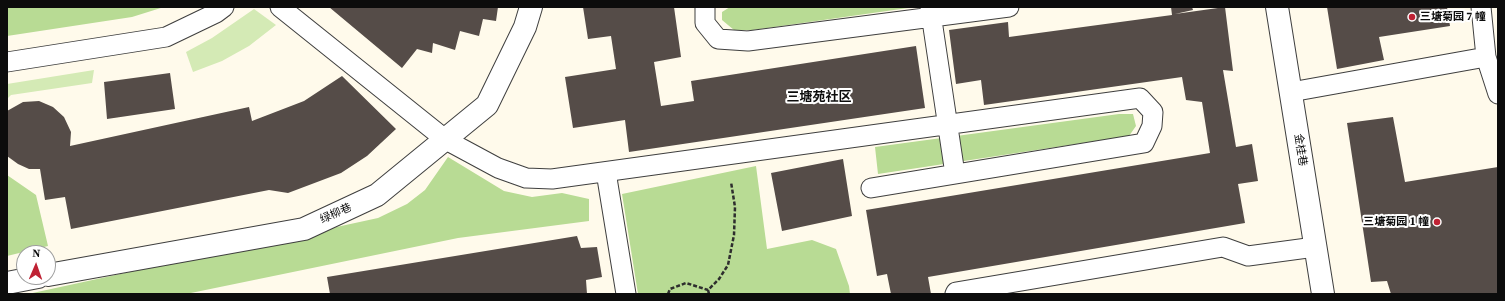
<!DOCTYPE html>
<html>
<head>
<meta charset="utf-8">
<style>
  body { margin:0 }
  #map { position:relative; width:1505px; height:301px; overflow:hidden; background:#fffaeb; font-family:"Source Serif 4",serif }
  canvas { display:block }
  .frame { position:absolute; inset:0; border:8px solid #0c0c0c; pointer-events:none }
  .north { position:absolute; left:16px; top:245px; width:40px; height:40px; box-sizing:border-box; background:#fff; border:1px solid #9e9e9e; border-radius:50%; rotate:2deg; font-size:11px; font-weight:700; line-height:16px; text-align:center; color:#0c0c0c }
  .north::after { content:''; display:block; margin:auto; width:14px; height:18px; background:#bf2234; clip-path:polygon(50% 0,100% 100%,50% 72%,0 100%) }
</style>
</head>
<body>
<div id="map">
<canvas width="1505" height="301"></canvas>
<div class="frame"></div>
<div class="north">N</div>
</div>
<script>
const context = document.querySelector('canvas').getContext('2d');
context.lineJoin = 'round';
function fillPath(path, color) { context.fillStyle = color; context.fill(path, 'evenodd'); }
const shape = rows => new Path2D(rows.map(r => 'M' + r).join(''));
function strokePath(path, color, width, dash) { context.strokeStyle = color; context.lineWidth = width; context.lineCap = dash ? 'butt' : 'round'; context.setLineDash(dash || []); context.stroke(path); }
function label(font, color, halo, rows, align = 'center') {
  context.font = font + ' "Source Serif 4","Noto Sans SC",serif'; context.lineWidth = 4; context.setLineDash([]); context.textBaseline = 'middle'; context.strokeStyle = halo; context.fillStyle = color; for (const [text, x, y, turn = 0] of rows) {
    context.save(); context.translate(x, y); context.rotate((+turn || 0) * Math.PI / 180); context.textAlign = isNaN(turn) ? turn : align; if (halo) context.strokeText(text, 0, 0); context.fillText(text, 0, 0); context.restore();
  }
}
fillPath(shape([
  [254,9,276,25,249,46,222,61,193,72,186,52,212,38],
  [94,70,92,83,11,95,7,99,7,84]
]), '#d4eab5');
fillPath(shape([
  [7,7,164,7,132,17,7,36],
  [730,7,915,7,753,30,734,30,722,20,722,12],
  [1119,114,1133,114,1136,126,1129,136,878,174,875,147],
  [448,157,504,191,532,197,562,193,589,199,589,221,458,238,186,294,28,294,378,218,407,204,425,190],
  [756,166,767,249,812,240,836,249,849,286,850,294,638,294,622,194],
  [7,175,36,195,48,246,7,256]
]), '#b8db94');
fillPath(shape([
  [329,7,498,7,496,21,483,19,479,36,460,31,455,50,433,43,432,53,417,49,402,68],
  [583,7,674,7,681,57,654,62,661,106,694,101,691,81,916,46,925,108,629,152,625,120,573,128,565,77,616,69,611,36,588,39],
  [1171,7,1192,7,1193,10,1175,14,1225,7,1233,71,1223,70,1236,147,1252,144,1258,181,1238,184,1245,223,928,277,931,294,891,294,887,274,877,276,866,210,1210,153,1202,102,1186,100,1182,77,984,105,981,80,956,84,949,30,1008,22,1009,37,1172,15],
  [1327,7,1447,7,1450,26,1379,37,1384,60,1337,69],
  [170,73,175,109,107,119,104,82],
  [342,76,396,129,367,156,341,173,288,193,269,190,71,229,65,197,45,200,40,169,29,169,18,164,7,156,7,111,23,102,39,101,53,107,64,117,71,132,70,146,249,107,252,121,304,101],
  [1393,117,1405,182,1498,167,1498,294,1391,294,1387,281,1371,282,1347,123],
  [843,159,852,216,782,231,771,173],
  [577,236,581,248,597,247,602,277,586,280,587,294,330,294,327,277]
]), '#554c48');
const lane = shape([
  [280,7,446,140,498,168,526,178,552,179,1140,98,1153,112,1152,126,1144,143,871,188],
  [705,7,705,23,718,39,748,41,1009,7],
  [930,7,955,174],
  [1481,7,1486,57,1498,94],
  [7,62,166,37,216,13,224,7],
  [1291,92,1486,57],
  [606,172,626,294],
  [955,294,956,292,1223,247,1248,256,1315,247]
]);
const street = shape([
  [1277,7,1323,294],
  [48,275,304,229,377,195,487,105,525,27,531,7],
  [7,283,38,277]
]);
strokePath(lane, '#3f3f3f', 21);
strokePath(street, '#3f3f3f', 24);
strokePath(shape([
  [708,290,709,294],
  [668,294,670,289,686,283,708,290,719,279,728,265,734,235,735,207,731,182]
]), '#2e2e2e', 2.5, [4, 2]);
strokePath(lane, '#fff', 19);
strokePath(street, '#fff', 22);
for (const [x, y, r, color] of [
  [1412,17,4,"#bf2234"],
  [1437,222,4,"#bf2234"]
]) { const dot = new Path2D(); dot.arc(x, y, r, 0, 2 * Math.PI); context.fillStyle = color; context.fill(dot); strokePath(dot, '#fff', 1.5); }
label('bold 11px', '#0c0c0c', '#fff', [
  ["三塘菊园 7 幢",1420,17],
  ["三塘菊园 1 幢",1429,222,"right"]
], 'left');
label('11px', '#0c0c0c', '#fff', [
  ["金桂巷",1300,150,81],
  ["绿柳巷",336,214,-24]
]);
label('bold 13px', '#0c0c0c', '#fff', [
  ["三塘苑社区",819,98]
]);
</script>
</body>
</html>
